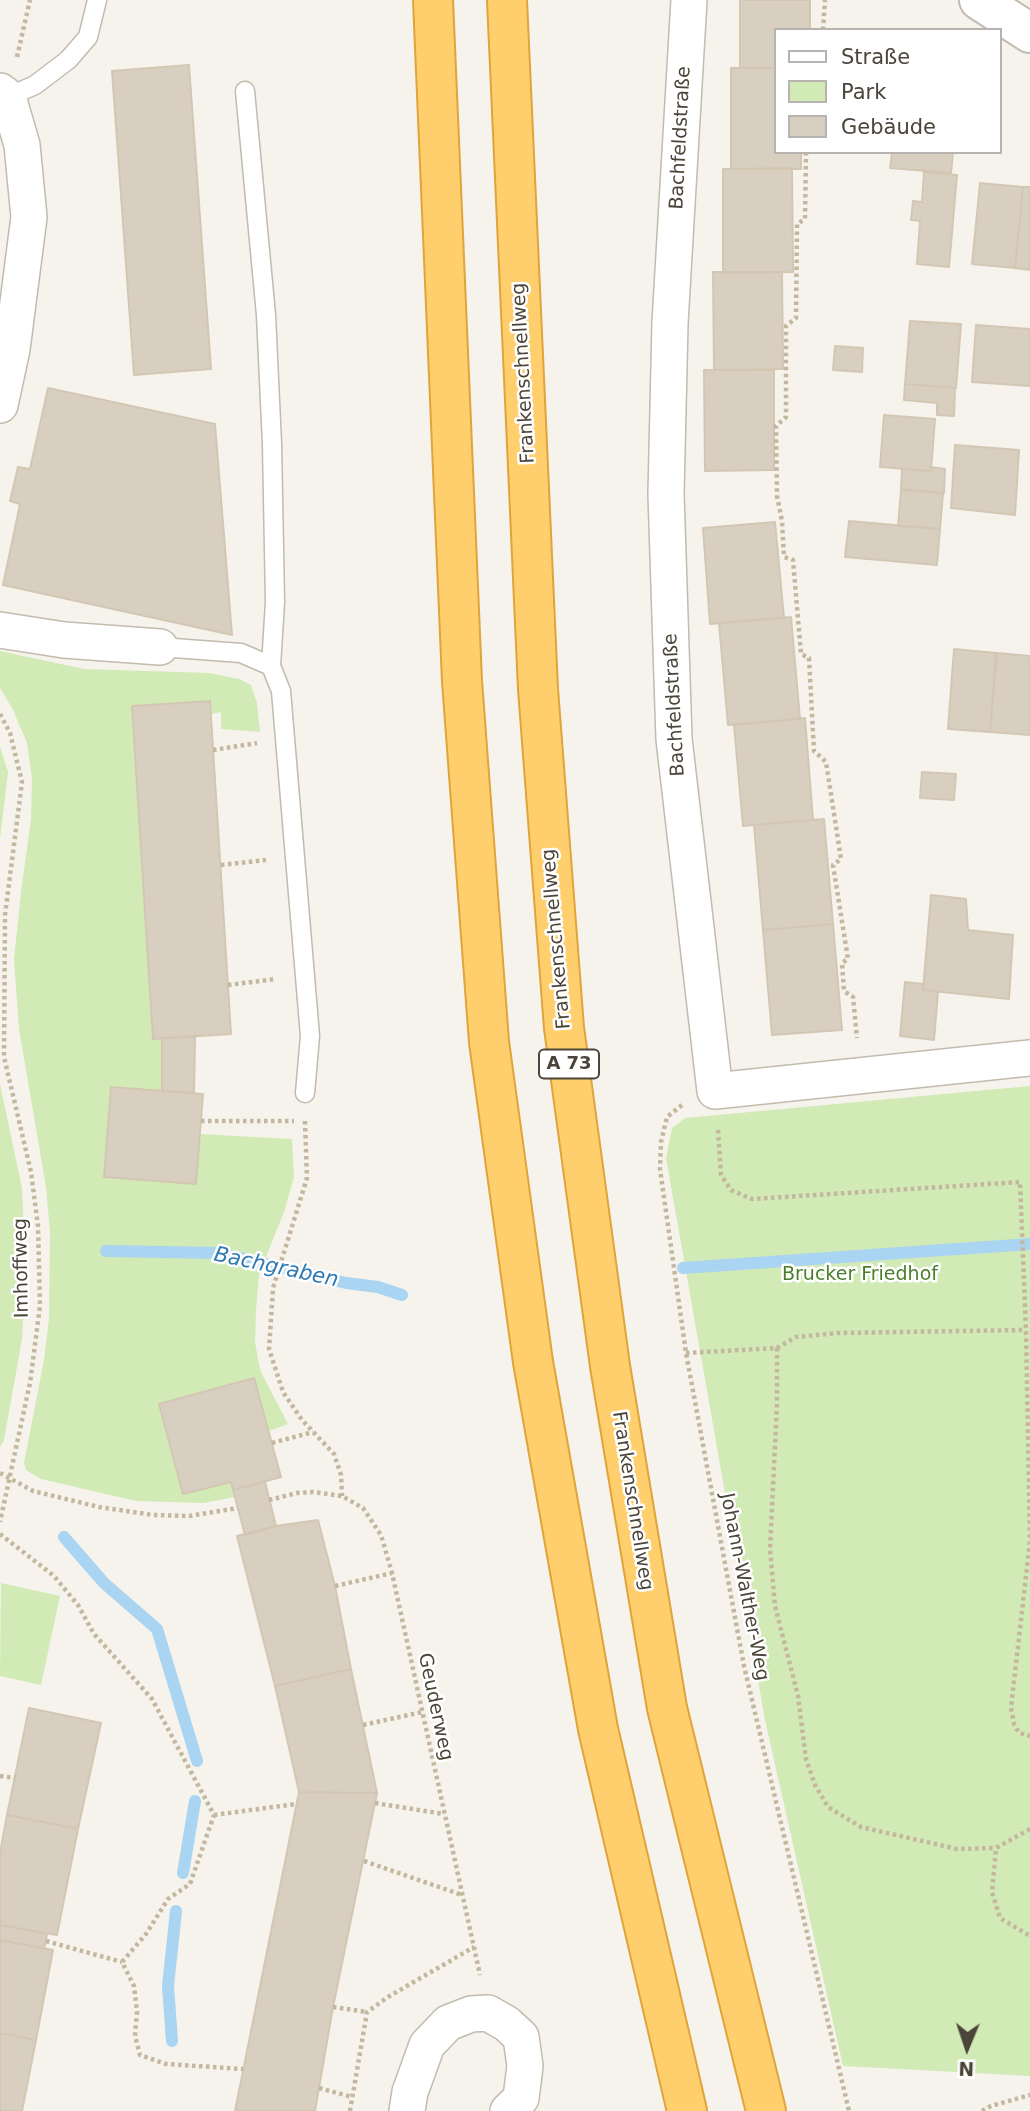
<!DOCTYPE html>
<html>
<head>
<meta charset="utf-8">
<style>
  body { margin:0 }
  #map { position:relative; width:1030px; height:2111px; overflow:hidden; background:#f6f3ec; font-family:"DejaVu Sans",sans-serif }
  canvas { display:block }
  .legend { position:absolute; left:774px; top:28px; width:228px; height:126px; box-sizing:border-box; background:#fff; border:2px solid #b7b4b0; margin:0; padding:9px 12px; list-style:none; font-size:21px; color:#4b4439 }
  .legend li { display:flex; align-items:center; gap:14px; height:35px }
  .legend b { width:35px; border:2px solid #b7b4b0 }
  .north { position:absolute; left:932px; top:2013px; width:70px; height:70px; -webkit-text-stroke:5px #fff; paint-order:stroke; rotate:182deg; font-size:19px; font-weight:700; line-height:28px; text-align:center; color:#4b4439 }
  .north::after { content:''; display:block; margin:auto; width:24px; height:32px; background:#4b4439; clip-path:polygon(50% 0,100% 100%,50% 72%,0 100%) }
</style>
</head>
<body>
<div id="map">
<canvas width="1030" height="2111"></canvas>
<ul class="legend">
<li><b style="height:9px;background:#fff"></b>Straße</li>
<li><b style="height:19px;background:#d2eab5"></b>Park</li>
<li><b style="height:19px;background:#d8cfc1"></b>Gebäude</li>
</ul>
<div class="north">N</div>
</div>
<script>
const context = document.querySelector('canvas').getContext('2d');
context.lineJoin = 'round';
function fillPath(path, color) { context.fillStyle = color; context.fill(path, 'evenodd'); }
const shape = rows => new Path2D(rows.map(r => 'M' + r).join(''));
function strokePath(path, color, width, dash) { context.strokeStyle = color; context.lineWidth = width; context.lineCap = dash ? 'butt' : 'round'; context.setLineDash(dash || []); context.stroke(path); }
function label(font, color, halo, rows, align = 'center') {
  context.font = font + ' "DejaVu Sans",sans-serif'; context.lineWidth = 5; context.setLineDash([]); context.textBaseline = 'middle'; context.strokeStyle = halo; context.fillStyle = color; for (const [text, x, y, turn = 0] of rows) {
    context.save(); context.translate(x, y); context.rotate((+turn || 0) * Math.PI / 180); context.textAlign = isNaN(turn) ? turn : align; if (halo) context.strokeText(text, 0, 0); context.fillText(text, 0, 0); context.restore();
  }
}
fillPath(shape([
  [0,651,84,669,209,673,239,679,251,685,257,703,260,732,221,729,221,712,211,714,210,701,132,706,153,1038,162,1038,162,1091,111,1087,104,1177,196,1184,200,1134,292,1139,294,1177,285,1209,259,1275,256,1310,255,1342,260,1370,288,1424,269,1431,183,1494,231,1482,235,1497,204,1503,136,1501,41,1479,26,1470,24,1463,44,1360,49,1318,50,1232,46,1187,19,1029,14,959,21,892,31,819,32,778,27,743,13,710,0,688],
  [0,747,8,772,0,839],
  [0,1084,22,1188,26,1271,22,1339,4,1440,0,1447],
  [1030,1086,1030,2076,843,2066,765,1720,666,1158,672,1128,685,1118],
  [1,1583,60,1596,41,1685,0,1676]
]), '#d2eab5');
strokePath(shape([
  [106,1251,220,1253,346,1283,378,1287,402,1295],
  [683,1268,1030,1244],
  [64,1537,104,1583,157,1629,197,1761],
  [183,1873,195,1801],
  [172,2041,168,1986,176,1911]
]), '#a9d4f2', 12);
const building = shape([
  [740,0,810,0,810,30,776,30,776,68,740,68,740,0],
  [189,65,211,369,134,375,112,71,189,65],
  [731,68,776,68,776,152,801,152,801,169,731,169,731,68],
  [892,152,953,152,951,173,890,168,892,152],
  [792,168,793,272,723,273,723,169,792,168],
  [924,172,957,175,949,267,917,264,920,221,911,220,913,201,922,202,924,172],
  [980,183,1023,187,1015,268,972,264,980,183],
  [1023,187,1030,187,1030,270,1015,268,1023,187],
  [713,272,782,272,783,369,714,370,713,272],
  [910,321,961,324,956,388,905,384,910,321],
  [976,325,1030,329,1030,386,972,382,976,325],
  [835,346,863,348,862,372,833,370,835,346],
  [704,370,774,370,774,470,705,471,704,370],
  [905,384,955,388,954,416,937,415,937,403,904,400,905,384],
  [48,388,215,424,232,635,3,585,20,504,10,501,18,467,30,469,48,388],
  [884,415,935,419,931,471,880,467,884,415],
  [955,445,1019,450,1015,515,951,508,955,445],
  [931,467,945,469,944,493,901,489,902,469,931,471,931,467],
  [901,490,943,493,940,529,898,526,901,490],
  [849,521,940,529,937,565,845,557,849,521],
  [775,522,784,618,710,624,703,528,775,522],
  [791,617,800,719,728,725,719,623,791,617],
  [954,649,996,653,990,732,948,729,954,649],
  [997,653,1030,656,1030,735,990,732,997,653],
  [210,701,231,1034,153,1039,132,706,210,701],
  [805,718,813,820,743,826,734,725,805,718],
  [922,772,956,774,954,800,920,798,922,772],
  [824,819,833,924,763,930,754,825,824,819],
  [931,895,966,899,968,930,1013,935,1009,999,923,990,931,895],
  [833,924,842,1030,772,1035,763,930,833,924],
  [905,982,923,984,923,990,938,992,934,1040,900,1036,905,982],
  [195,1036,194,1093,162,1091,162,1038,195,1036],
  [111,1087,203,1094,196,1184,104,1177,111,1087],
  [254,1378,281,1477,233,1490,231,1482,183,1494,159,1404,254,1378],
  [265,1482,276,1526,245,1535,233,1490,265,1482],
  [318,1520,335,1586,351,1669,275,1686,237,1536,276,1526,318,1520],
  [351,1669,377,1793,299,1792,275,1686,351,1669],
  [29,1708,101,1723,78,1829,7,1815,29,1708],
  [299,1792,377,1793,333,2007,315,2111,235,2111,299,1792],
  [7,1815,78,1829,57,1935,0,1925,0,1853,7,1815],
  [0,1925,47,1934,44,1949,0,1940,0,1925],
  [0,1940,53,1950,36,2040,0,2033,0,1940],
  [0,2033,36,2040,22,2111,0,2111,0,2033]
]);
fillPath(building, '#d8cfc1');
strokePath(building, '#d3c7b4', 2);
const service = shape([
  [245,91,266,315,272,444,275,602,271,666],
  [8,97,35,85,68,60,88,37,97,0],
  [160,647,241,653,271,666,281,691,310,1036,305,1093]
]);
const minor = shape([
  [689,0,670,323,666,494,674,739,715,1091,1030,1058],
  [0,91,8,97,22,145,29,217,12,349,0,405],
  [0,630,64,640,160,647],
  [407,2111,410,2092,427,2045,448,2023,471,2014,488,2013,507,2024,521,2037,525,2066,521,2098,508,2111]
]);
const tertiary = shape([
  [979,0,1030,33]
]);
const motorway = shape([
  [433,0,462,681,489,1042,533,1362,598,1729,687,2111],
  [507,0,538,689,564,1028,610,1366,667,1708,766,2111]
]);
strokePath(service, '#c2bbae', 21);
strokePath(minor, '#c2bbae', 38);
strokePath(tertiary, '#c2bbae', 42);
strokePath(motorway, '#e0a43c', 42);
strokePath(shape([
  [823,30,825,0],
  [17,57,30,0],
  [806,152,805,219,797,224,796,318,786,326,786,417,776,426,777,496,782,521,784,557,793,560,801,654,809,658,814,751,826,762,841,859,833,865,848,959,842,963,844,991,853,997,857,1038],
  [0,714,10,733,22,782,5,915,4,1057,31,1172,38,1226,40,1306,30,1383,0,1522],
  [213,750,257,743],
  [221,865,266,860],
  [228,985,276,979],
  [682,1105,667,1117,661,1142,660,1169,686,1353,744,1666,849,2111],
  [201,1121,294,1121],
  [305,1121,307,1178,273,1288,269,1349,283,1392,302,1420,334,1454,341,1475,342,1496],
  [718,1130,721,1175,731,1190,752,1199,1020,1182,1026,1330,1030,1541,1011,1708,1014,1724,1019,1733,1030,1736],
  [777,1348,777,1404,770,1549,775,1606,798,1696,806,1759,815,1785,828,1807,861,1827,957,1849,996,1848],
  [686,1353,777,1348,796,1337,838,1333,1026,1330],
  [272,1443,313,1432],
  [0,1473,33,1491,99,1507,153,1515,189,1516,238,1508],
  [269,1500,297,1493,313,1492,342,1496,363,1508,381,1535,392,1573,480,1975],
  [0,1534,54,1576,78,1605,94,1634,152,1699,214,1815,190,1884,168,1899,146,1934,122,1962,134,1986,137,2012,135,2036,140,2055,166,2064,243,2069],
  [335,1586,392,1573],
  [363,1725,422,1712],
  [0,1776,15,1778],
  [375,1803,444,1814],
  [214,1815,296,1804],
  [1030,1829,996,1848,992,1892,1000,1918,1030,1936],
  [364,1861,462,1895],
  [46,1941,122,1962],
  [333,2007,367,2012],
  [319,2088,352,2097],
  [350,2111,367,2012,388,1997,474,1947],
  [982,2111,991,2106,1030,2095]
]), '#c4b79f', 4.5, [3.5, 3.5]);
strokePath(service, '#fff', 18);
strokePath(minor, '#fff', 35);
strokePath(tertiary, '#fff', 38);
strokePath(motorway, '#ffcf6e', 38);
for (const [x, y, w] of [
  [569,1064,60]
]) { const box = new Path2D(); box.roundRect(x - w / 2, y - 14.5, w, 29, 5); context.fillStyle = '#fff'; context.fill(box); strokePath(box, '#4b4439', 2); }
label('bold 18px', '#4b4439', null, [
  ["A 73",569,1064]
]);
label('19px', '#4b4439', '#fff', [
  ["Bachfeldstraße",681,138,-87],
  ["Frankenschnellweg",524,373,-93],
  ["Bachfeldstraße",675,705,-93],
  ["Frankenschnellweg",557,939,-95],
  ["Imhoffweg",22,1268,-91],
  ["Frankenschnellweg",632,1501,81],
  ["Johann-Walther-Weg",744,1587,79],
  ["Geuderweg",435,1707,78]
]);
label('19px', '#4a7f2a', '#fff', [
  ["Brucker Friedhof",860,1275]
]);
label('italic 21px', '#2e7ab2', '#fff', [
  ["Bachgraben",276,1268,12]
]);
</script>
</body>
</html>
